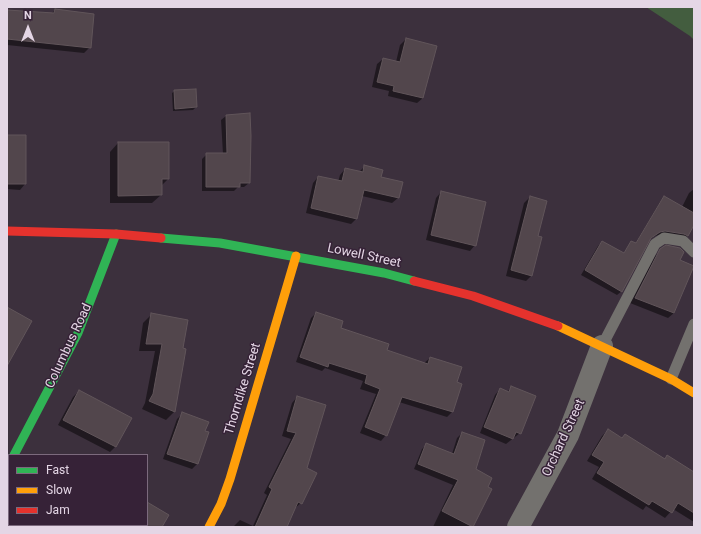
<!DOCTYPE html>
<html>
<head>
<meta charset="utf-8">
<style>
  body { margin:0 }
  #map { position:relative; width:701px; height:534px; overflow:hidden; background:#3c303d; font-family:Roboto,sans-serif }
  canvas { display:block }
  .frame { position:absolute; inset:0; border:8px solid #e4d6e5; pointer-events:none }
  .legend { position:absolute; left:8px; top:454px; width:140px; height:72px; box-sizing:border-box; background:#362237; border:1px solid #7c6a7d; margin:0; padding:5px 7px; list-style:none; font-size:12px; color:#e4d6e5 }
  .legend li { display:flex; align-items:center; gap:8px; height:20px }
  .legend b { width:20px; border:1px solid #7c6a7d }
  .north { position:absolute; left:8px; top:8px; width:40px; height:40px; -webkit-text-stroke:3px #362237; paint-order:stroke; rotate:0deg; font-size:11px; font-weight:700; line-height:16px; text-align:center; color:#e4d6e5 }
  .north::after { content:''; display:block; margin:auto; width:14px; height:18px; background:#e4d6e5; clip-path:polygon(50% 0,100% 100%,50% 72%,0 100%) }
</style>
</head>
<body>
<div id="map">
<canvas width="701" height="534"></canvas>
<div class="frame"></div>
<ul class="legend">
<li><b style="height:5px;background:#30b455"></b>Fast</li>
<li><b style="height:5px;background:#ff9f0a"></b>Slow</li>
<li><b style="height:5px;background:#e5322d"></b>Jam</li>
</ul>
<div class="north">N</div>
</div>
<script>
const context = document.querySelector('canvas').getContext('2d');
context.lineJoin = 'round';
function fillPath(path, color) { context.fillStyle = color; context.fill(path, 'evenodd'); }
const shape = rows => new Path2D(rows.map(r => 'M' + r).join(''));
function strokePath(path, color, width, dash) { context.strokeStyle = color; context.lineWidth = width; context.lineCap = dash ? 'butt' : 'round'; context.setLineDash(dash || []); context.stroke(path); }
function label(font, color, halo, rows, align = 'center') {
  context.font = font + ' Roboto,sans-serif'; context.lineWidth = 3; context.setLineDash([]); context.textBaseline = 'middle'; context.strokeStyle = halo; context.fillStyle = color; for (const [text, x, y, turn = 0] of rows) {
    context.save(); context.translate(x, y); context.rotate((+turn || 0) * Math.PI / 180); context.textAlign = isNaN(turn) ? turn : align; if (halo) context.strokeText(text, 0, 0); context.fillText(text, 0, 0); context.restore();
  }
}
fillPath(shape([
  [646,7,694,7,694,40,690,36]
]), '#435d3f');
fillPath(shape([
  [55,10,90,47,84,53,7,45,7,11,51,14],
  [406,39,423,98,417,103,388,96,389,91,372,87,377,64,383,59,396,62,400,45],
  [175,91,196,107,193,110,173,111,172,93],
  [226,116,249,183,244,187,238,187,234,191,202,191,202,159,207,154,223,154,221,120],
  [7,136,25,136,25,184,20,190,7,189],
  [118,143,168,143,168,179,161,186,161,195,152,203,110,203,110,152],
  [365,166,398,198,392,203,362,196,357,218,351,224,306,213,313,183,318,177,338,182,340,175,345,169,359,172],
  [694,189,694,223,687,236,683,240,659,235,655,236,649,240,622,291,617,295,581,275,598,246,602,242,623,254,631,242,635,244,660,202,664,197,682,207,689,193],
  [441,192,475,245,470,251,426,240,436,198],
  [530,197,537,237,532,275,526,281,506,276,524,203],
  [661,250,679,261,693,266,674,313,668,318,630,303,655,256],
  [316,313,340,329,386,351,424,363,430,358,456,383,452,412,447,417,399,402,386,435,381,441,360,433,376,394,360,389,363,381,325,368,322,371,296,362,311,318],
  [151,315,182,349,185,349,174,412,166,420,142,409,145,403,155,351,139,351,143,323],
  [511,388,520,433,506,444,480,433,495,395,500,389,507,392],
  [79,391,115,447,110,452,58,425,73,397],
  [297,397,306,468,301,503,295,508,294,508,286,527,233,527,240,520,253,526,267,495,264,493,291,439,282,436,292,403],
  [182,414,204,432,197,464,192,469,163,459,177,419],
  [608,430,664,460,667,457,694,473,694,522,673,509,665,518,646,506,643,510,592,479,599,467,587,461,602,436],
  [462,433,474,470,487,488,491,490,471,527,433,527,453,485,414,469,422,449,427,444,452,454,457,438],
  [147,503,161,527,129,527,131,525,147,525],
  [10,525,75,525,79,527,8,527]
]), '#0007');
const building = shape([
  [55,9,94,14,91,48,7,39,7,10,54,13,55,9],
  [406,38,437,46,423,98,393,91,394,86,377,82,383,58,400,62,406,38],
  [196,89,197,107,175,109,174,90,196,89],
  [250,113,251,136,250,183,240,183,240,187,206,187,206,153,227,153,226,115,250,113],
  [7,135,26,135,26,184,7,184,7,135],
  [118,142,169,142,169,179,162,179,162,195,118,196,118,142],
  [364,165,383,170,381,177,403,182,399,198,364,190,357,219,311,208,318,176,342,181,345,168,363,172,364,165],
  [441,191,486,202,476,246,431,235,441,191],
  [530,196,547,201,538,236,542,237,532,276,511,270,530,196],
  [664,196,694,213,694,225,688,236,684,234,665,231,660,232,651,238,622,292,585,270,602,241,624,253,631,241,636,243,664,196],
  [666,245,680,248,684,252,680,260,694,266,674,313,635,298,660,249,666,245],
  [7,307,32,321,7,366,7,307],
  [316,312,343,321,341,328,389,344,387,350,428,364,430,357,462,367,457,382,462,384,453,412,402,397,387,436,365,427,380,389,365,383,367,375,329,363,328,367,300,357,316,312],
  [151,313,188,320,183,348,186,349,175,412,149,401,153,394,162,344,146,344,151,313],
  [511,386,536,396,521,434,516,432,513,439,484,427,500,388,509,392,511,386],
  [79,390,132,418,116,447,63,420,79,390],
  [297,396,326,405,307,468,317,473,302,504,298,502,287,527,255,527,272,489,269,487,296,433,287,431,297,396],
  [182,412,209,422,205,431,209,432,198,464,167,454,182,412],
  [608,429,622,438,625,434,665,459,667,455,694,472,694,513,678,503,672,513,652,501,649,505,597,473,604,462,592,455,608,429],
  [462,432,485,440,476,469,492,478,488,487,492,489,473,527,442,511,458,480,418,464,426,443,454,454,462,432],
  [147,502,169,515,162,527,147,527,147,502]
]);
fillPath(building, '#52464c');
strokePath(building, '#61555a', 1);
strokePath(shape([
  [602,346,655,244,664,238,683,241,694,252],
  [671,379,694,324]
]), '#73716e', 11);
strokePath(shape([
  [7,469,9,465],
  [518,527,568,435,602,346]
]), '#73716e', 22);
strokePath(shape([
  [161,238,220,243,384,273,414,281],
  [14,455,78,333,116,234]
]), '#30b455', 9);
strokePath(shape([
  [558,326,671,379,694,393],
  [209,527,221,504,230,479,296,256]
]), '#ff9f0a', 9);
strokePath(shape([
  [7,231,116,234,161,238],
  [414,281,473,296,558,326]
]), '#e5322d', 9);
label('13px', '#e4d6e5', '#362237', [
  ["Lowell Street",364,256,12],
  ["Columbus Road",69,346,-65],
  ["Thorndike Street",243,389,-73],
  ["Orchard Street",564,438,-65]
]);
</script>
</body>
</html>
